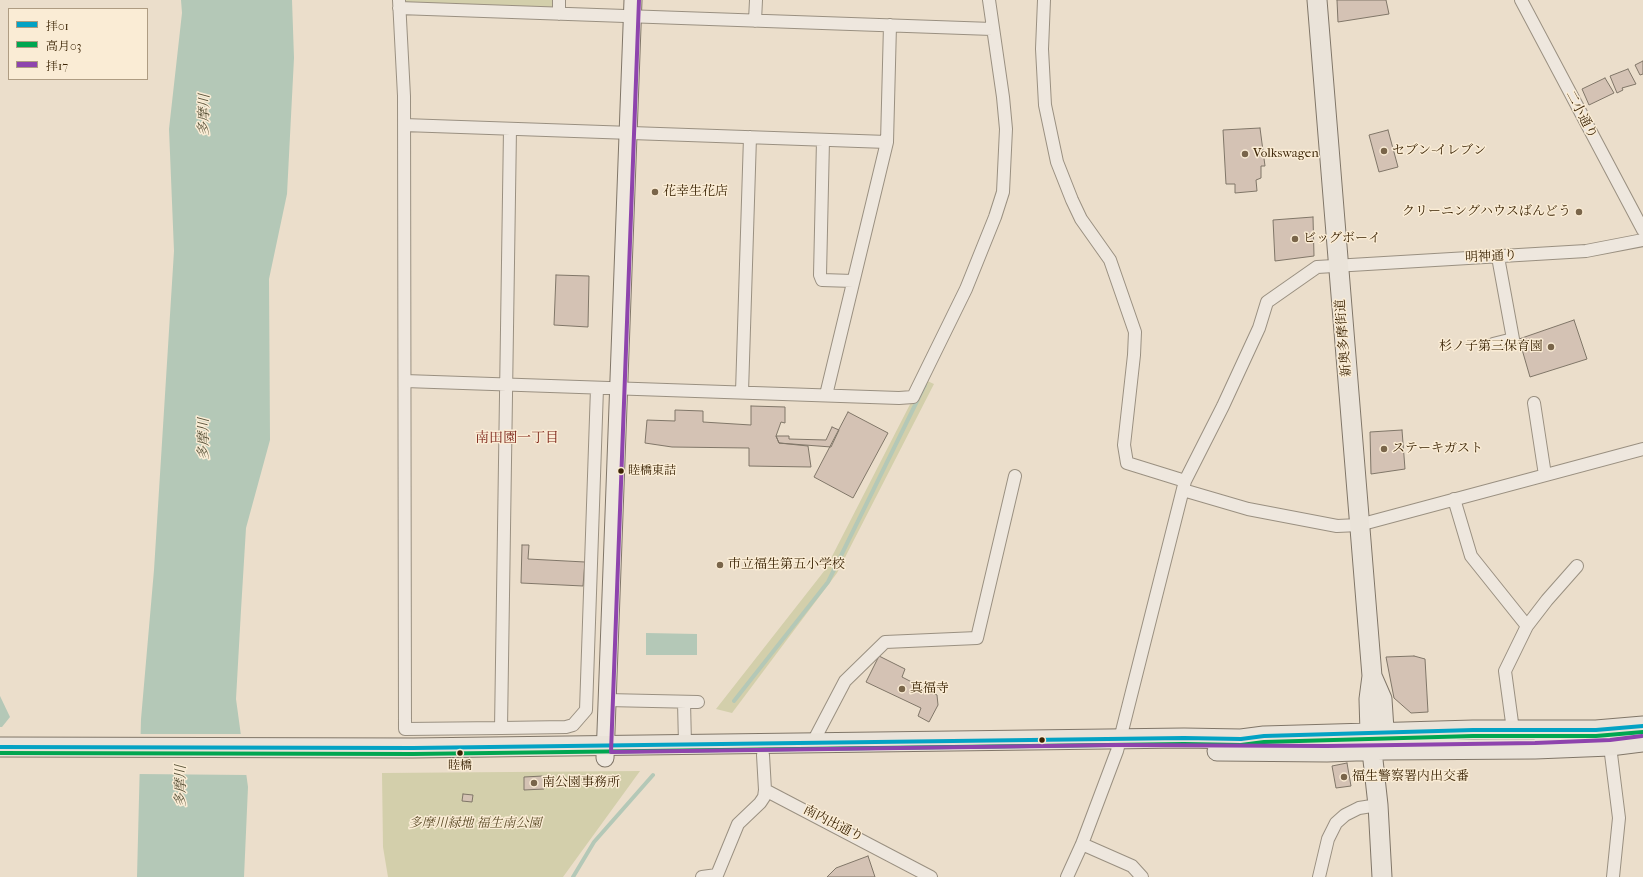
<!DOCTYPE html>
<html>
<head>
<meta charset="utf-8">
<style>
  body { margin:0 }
  #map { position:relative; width:1643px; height:877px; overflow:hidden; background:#ebdecb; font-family:"IM FELL French Canon","Noto Serif JP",serif }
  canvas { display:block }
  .legend { position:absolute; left:8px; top:8px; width:140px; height:72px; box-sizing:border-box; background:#faecd5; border:1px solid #ae9c82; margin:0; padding:5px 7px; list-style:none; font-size:12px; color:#3b2405 }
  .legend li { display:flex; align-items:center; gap:8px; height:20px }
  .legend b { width:20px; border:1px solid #ae9c82 }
</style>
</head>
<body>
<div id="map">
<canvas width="1643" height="877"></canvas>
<ul class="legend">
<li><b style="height:5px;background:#03a2c4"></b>拝01</li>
<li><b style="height:5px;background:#00a651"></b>高月03</li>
<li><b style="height:5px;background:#8e44ad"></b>拝17</li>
</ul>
</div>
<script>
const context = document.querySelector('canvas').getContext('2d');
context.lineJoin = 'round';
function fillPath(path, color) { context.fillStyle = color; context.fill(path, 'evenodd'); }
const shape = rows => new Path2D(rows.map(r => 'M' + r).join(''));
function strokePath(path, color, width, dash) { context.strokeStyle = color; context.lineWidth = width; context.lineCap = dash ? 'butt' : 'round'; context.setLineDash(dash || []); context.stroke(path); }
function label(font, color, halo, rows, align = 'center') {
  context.font = font + ' "IM FELL French Canon","Noto Serif JP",serif'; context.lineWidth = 3; context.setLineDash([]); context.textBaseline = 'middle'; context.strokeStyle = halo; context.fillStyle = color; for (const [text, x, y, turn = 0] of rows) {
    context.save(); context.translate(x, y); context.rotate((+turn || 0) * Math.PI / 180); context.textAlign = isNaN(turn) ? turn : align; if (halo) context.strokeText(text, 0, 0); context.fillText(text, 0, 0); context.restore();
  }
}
fillPath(shape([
  [403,0,553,0,553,11,403,6],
  [923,379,934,384,837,573,732,713,716,709,825,570],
  [640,771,563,877,388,877,383,847,382,773]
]), '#d3cfab');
fillPath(shape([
  [181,0,292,0,294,58,287,194,269,279,270,440,246,528,241,610,236,699,248,787,244,877,137,877,141,719,154,570,174,251,169,129,182,13],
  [646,633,697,634,697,655,646,655],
  [0,696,10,717,2,727,0,727]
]), '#b4c8b7');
fillPath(shape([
  [139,734,243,734,248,775,138,774]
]), '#ebdecb');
strokePath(shape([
  [734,701,828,582,925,385],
  [573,877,594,842,653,775]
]), '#b4c8b7', 4);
const building = shape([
  [1337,0,1386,0,1389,14,1338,22,1337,0],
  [1643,61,1643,74,1640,75,1635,65,1643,61],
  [1628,69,1636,84,1622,88,1623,90,1617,93,1610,76,1628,69],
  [1605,78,1614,93,1589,105,1582,89,1605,78],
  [1260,128,1265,166,1261,166,1261,178,1256,180,1257,191,1235,193,1235,184,1226,184,1223,130,1260,128],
  [1388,130,1398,167,1379,172,1369,135,1388,130],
  [1313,217,1314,256,1275,261,1273,220,1313,217],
  [556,275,589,276,588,327,554,325,556,275],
  [1574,320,1587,359,1530,377,1519,339,1574,320],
  [751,406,785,407,785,423,781,422,776,436,779,443,808,446,811,467,749,466,749,448,672,447,645,443,647,420,675,421,675,410,703,411,703,422,751,425,751,406],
  [848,412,888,433,853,498,814,477,848,412],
  [832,427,839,430,831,447,779,443,776,436,789,436,789,439,826,440,832,427],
  [1402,430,1405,469,1371,474,1370,432,1402,430],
  [522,545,529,545,528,559,585,562,583,586,521,583,522,545],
  [879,656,905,669,902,677,937,695,938,705,929,722,918,716,921,708,866,682,879,656],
  [1414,656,1425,659,1428,712,1411,713,1394,698,1386,657,1414,656],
  [1347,763,1351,786,1336,788,1332,766,1347,763],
  [543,776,544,789,524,790,524,777,543,776],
  [463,794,473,795,472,802,462,801,463,794],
  [868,856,875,877,827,877,836,868,868,856]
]);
fillPath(building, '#d4c2b4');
strokePath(building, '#807668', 1);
const street = shape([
  [399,0,404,96,405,729,501,728],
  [1044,0,1042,49,1045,105,1057,162,1072,200,1081,219,1110,260,1135,332,1134,355,1124,445,1127,463,1185,481],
  [1521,0,1643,230],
  [399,8,992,29],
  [559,14,559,0],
  [755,21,756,0],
  [404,125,887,142],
  [510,129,501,728,566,727,573,725,586,710,597,388],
  [823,140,820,275,822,280,853,281],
  [1493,344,1513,339,1498,257],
  [405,381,899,398,913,397,966,289,995,217,1003,192,1006,129,1003,97,989,0],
  [742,392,750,137],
  [826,395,887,142,890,25],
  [1534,403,1545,475],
  [1183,490,1248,509,1337,526,1359,525,1643,449],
  [1454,499,1471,556,1527,626],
  [607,700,698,702],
  [684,702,685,744],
  [1513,730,1505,671,1527,626,1547,600,1577,566],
  [813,742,845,681,885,642,977,638,1015,476],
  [1610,746,1619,818,1613,877],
  [763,755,765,790,931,877],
  [1082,844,1132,866,1142,877],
  [702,877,717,875,738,824,760,803,764,797,765,790],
  [1067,877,1082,844,1117,751,1185,481,1223,406,1259,328,1267,302,1317,267,1586,251,1643,240],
  [1319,877,1328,839,1336,823,1345,815,1359,808,1378,805]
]);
const secondary = shape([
  [605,758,633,0]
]);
const primary = shape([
  [1317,0,1372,676,1369,699,1370,733,1378,805,1382,877],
  [1372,676,1382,699,1385,745],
  [0,747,413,748,1184,738,1241,739,1264,736,1473,730,1596,730,1643,726],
  [1217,751,1327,752,1385,750,1535,749,1610,746,1643,742]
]);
strokePath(street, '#9a9081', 14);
strokePath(secondary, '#807668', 19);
strokePath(primary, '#807668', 21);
strokePath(street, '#eee7de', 12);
strokePath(secondary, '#eee7de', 17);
strokePath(primary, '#eae3d9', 19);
strokePath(shape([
  [0,747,413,748,1184,738,1241,739,1264,736,1473,730,1596,730,1643,726]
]), '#03a2c4', 4);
strokePath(shape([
  [0,753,413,754,1184,744,1241,745,1264,742,1473,736,1596,736,1643,732]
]), '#00a651', 4);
strokePath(shape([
  [639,0,611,752,1117,745,1327,746,1535,743,1610,740,1642,736]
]), '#8e44ad', 4);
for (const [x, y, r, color] of [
  [1384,151,4,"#79654a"],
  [1245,154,4,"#79654a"],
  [655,192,4,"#79654a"],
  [1579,212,4,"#79654a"],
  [1295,239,4,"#79654a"],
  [1551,347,4,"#79654a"],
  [1384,449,4,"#79654a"],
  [621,471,3.5,"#3b2405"],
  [720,565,4,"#79654a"],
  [902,689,4,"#79654a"],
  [1042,740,3.5,"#3b2405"],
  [460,753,3.5,"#3b2405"],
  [1344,777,4,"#79654a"],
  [534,783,4,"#79654a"]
]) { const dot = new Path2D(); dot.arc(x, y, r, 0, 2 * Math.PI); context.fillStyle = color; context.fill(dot); strokePath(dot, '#faecd5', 1.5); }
label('12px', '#3b2405', '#faecd5', [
  ["睦橋東詰",628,471],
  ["睦橋",460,766,"center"]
], 'left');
label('13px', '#3b2405', '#faecd5', [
  ["二小通り",1581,115,62],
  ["明神通り",1491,257,-3],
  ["新奥多摩街道",1344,338,-95],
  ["南内出通り",833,824,27]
]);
label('13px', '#3b2405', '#faecd5', [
  ["セブン-イレブン",1392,151],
  ["Volkswagen",1253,154],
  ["花幸生花店",663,192],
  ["クリーニングハウスばんどう",1571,212,"right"],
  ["ビッグボーイ",1303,239],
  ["杉ノ子第三保育園",1543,347,"right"],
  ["ステーキガスト",1392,449],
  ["市立福生第五小学校",728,565],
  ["真福寺",910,689],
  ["福生警察署内出交番",1352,777],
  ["南公園事務所",542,783]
], 'left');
label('italic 13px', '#5c4c28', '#faecd5', [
  ["多摩川緑地 福生南公園",475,824]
]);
label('italic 14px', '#585238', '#faecd5', [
  ["多摩川",205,115,-89],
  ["多摩川",205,439,-90],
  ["多摩川",182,786,-90]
]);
label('14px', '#7a1f14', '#faecd5', [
  ["南田園一丁目",517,439]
]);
</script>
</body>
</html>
